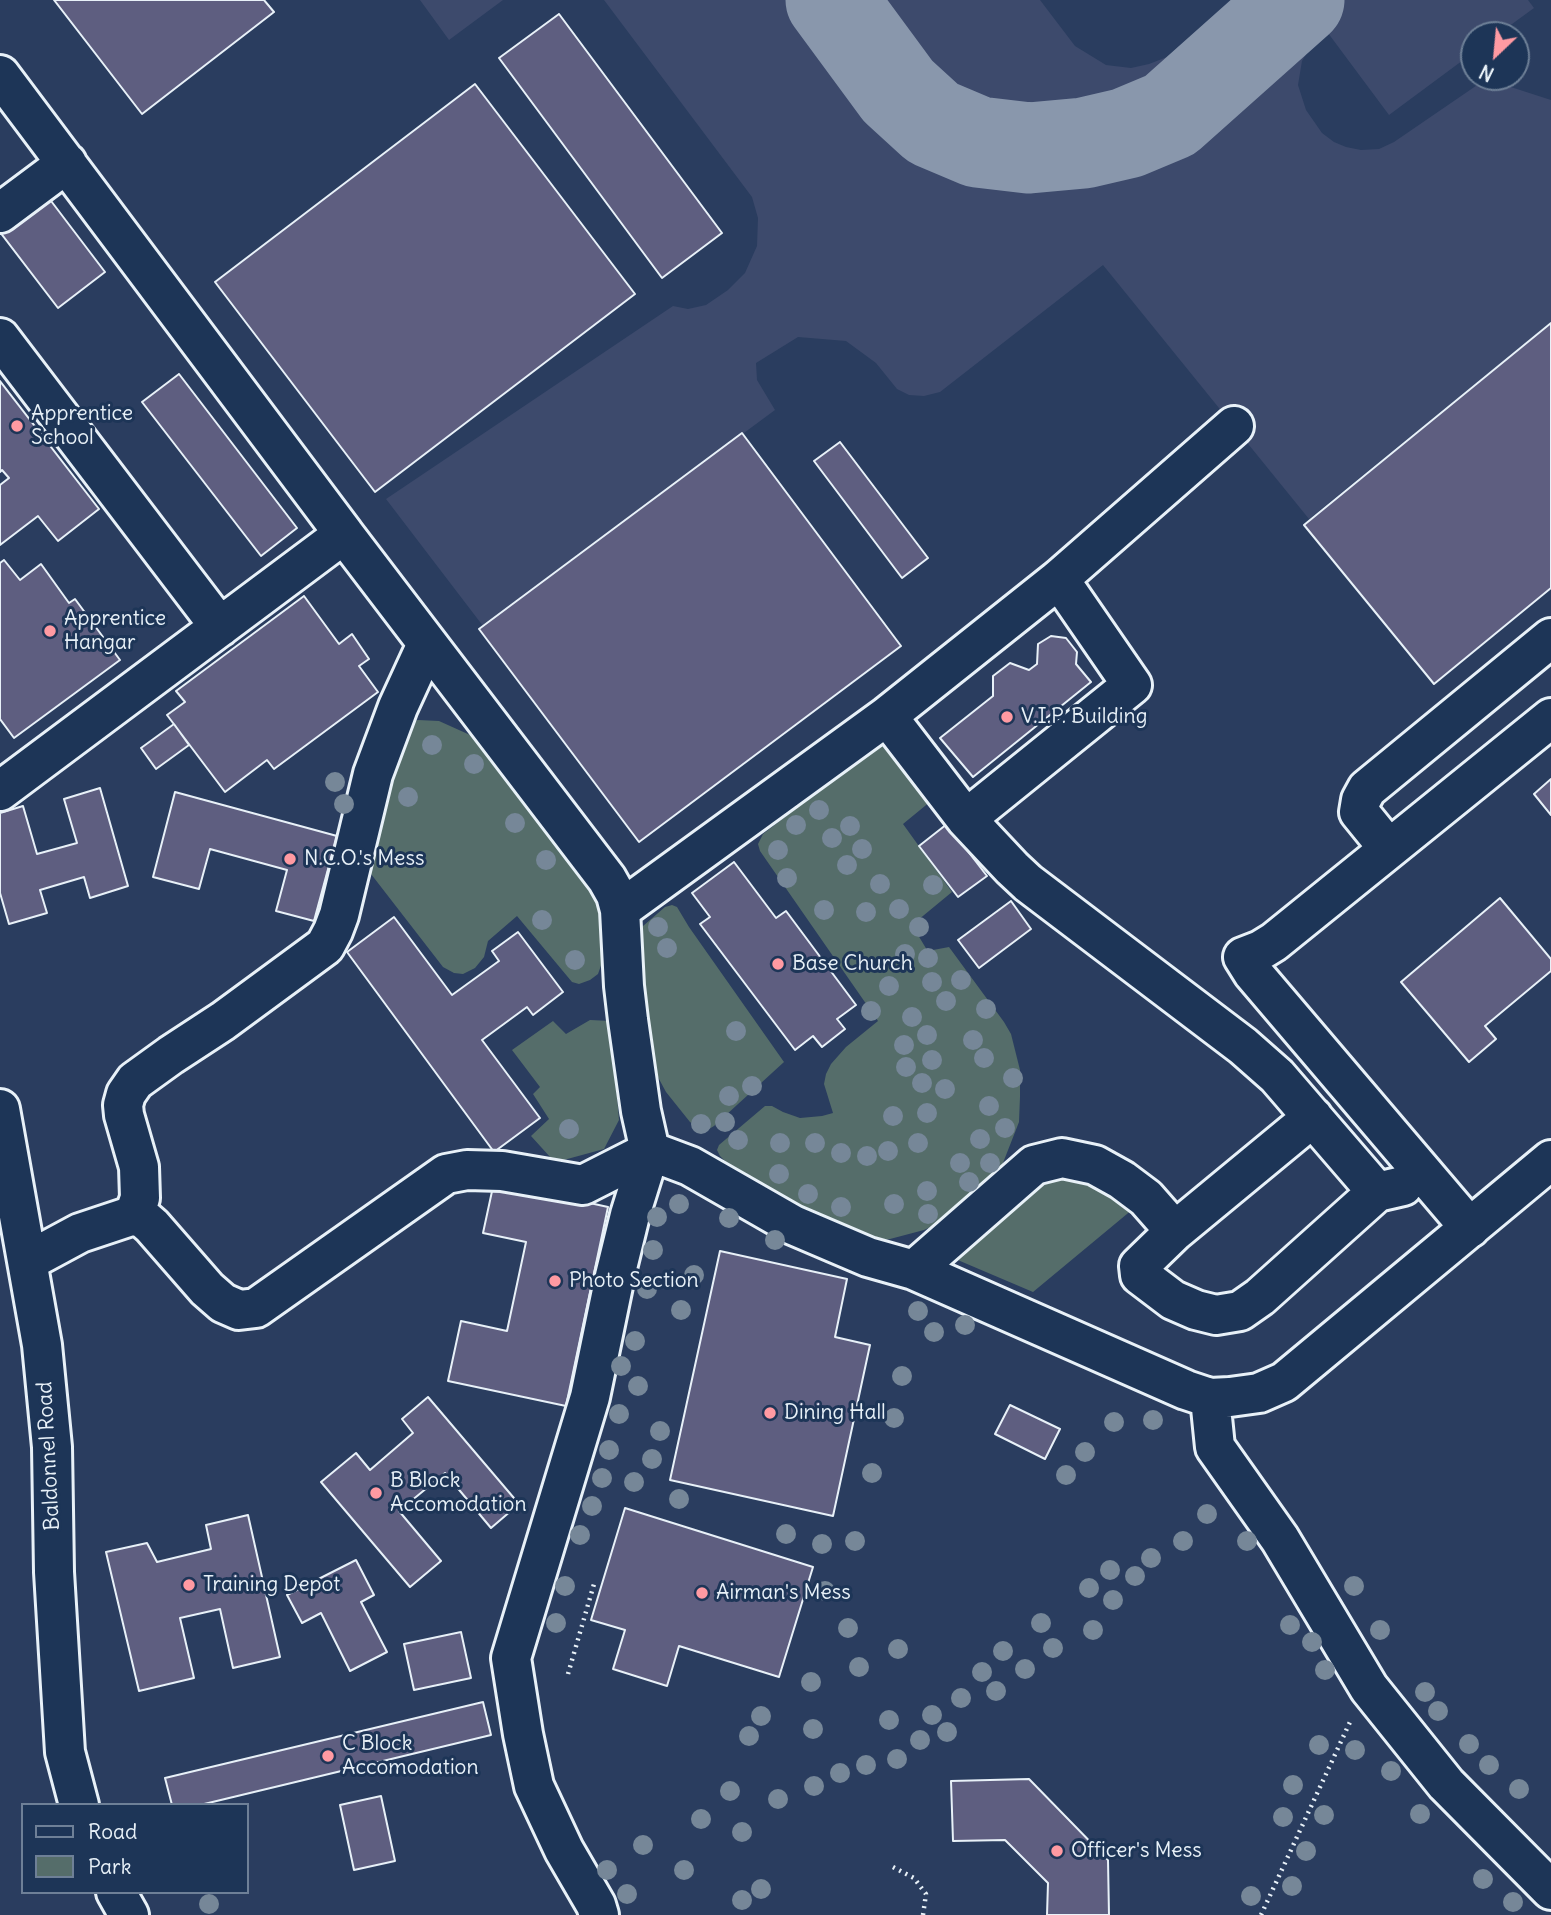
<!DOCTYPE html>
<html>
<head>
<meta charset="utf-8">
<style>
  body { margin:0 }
  #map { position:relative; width:1551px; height:1915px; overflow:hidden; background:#2a3d5f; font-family:Delius,sans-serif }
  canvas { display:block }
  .legend { position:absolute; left:21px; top:1803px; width:228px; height:91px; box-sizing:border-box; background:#1d3557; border:2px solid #6e8097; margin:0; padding:9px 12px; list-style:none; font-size:21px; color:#e8f1f8 }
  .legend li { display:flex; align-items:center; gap:14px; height:35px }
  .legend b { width:35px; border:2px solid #6e8097 }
  .north { position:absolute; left:1460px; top:21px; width:70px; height:70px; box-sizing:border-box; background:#1d3557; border:2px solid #6e8097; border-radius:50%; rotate:206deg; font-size:19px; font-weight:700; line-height:28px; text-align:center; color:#e8f1f8 }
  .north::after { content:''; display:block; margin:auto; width:24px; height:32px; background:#ff9aa2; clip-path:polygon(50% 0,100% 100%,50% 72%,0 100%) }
</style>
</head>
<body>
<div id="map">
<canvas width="1551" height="1915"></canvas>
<ul class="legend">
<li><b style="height:9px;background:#1d3557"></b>Road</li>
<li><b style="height:19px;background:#556d6a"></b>Park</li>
</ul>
<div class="north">N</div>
</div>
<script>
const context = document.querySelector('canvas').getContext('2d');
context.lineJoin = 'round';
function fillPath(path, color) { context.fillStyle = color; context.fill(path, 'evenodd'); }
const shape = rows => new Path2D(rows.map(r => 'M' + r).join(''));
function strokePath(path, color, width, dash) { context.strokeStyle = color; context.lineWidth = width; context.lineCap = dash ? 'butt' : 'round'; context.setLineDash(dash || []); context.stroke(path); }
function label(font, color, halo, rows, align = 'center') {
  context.font = font + ' Delius,sans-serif'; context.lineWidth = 6; context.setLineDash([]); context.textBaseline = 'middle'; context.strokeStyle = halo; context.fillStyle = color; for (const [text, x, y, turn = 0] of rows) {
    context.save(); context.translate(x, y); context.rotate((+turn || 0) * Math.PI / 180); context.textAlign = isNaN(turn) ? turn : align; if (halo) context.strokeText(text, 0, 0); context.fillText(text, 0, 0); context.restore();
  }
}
fillPath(shape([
  [420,0,503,0,449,40],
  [604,0,1040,0,1075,46,1106,65,1131,68,1149,64,1167,57,1232,0,1528,0,1534,8,1497,35,1474,35,1474,52,1389,115,1328,33,1311,46,1302,61,1298,85,1306,110,1322,133,1334,142,1346,147,1361,150,1379,149,1394,142,1486,79,1551,100,1551,322,1309,519,1103,265,940,392,924,396,909,395,897,389,876,363,846,341,798,337,756,363,757,380,775,410,483,626,386,499,673,306,688,309,706,305,728,290,745,273,757,246,758,218,752,197]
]), '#3d4a6c');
fillPath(shape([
  [418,720,439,721,479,739,586,873,605,911,605,954,598,974,590,980,579,984,572,982,517,916,488,941,484,957,475,968,463,974,454,973,443,967,371,874,366,863,407,723],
  [884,740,931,801,903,824,952,892,912,925,927,950,933,950,949,947,1004,1022,1011,1034,1020,1070,1020,1097,1019,1122,1001,1168,941,1222,924,1230,890,1239,869,1242,817,1218,768,1189,730,1166,720,1156,717,1150,719,1145,765,1106,772,1106,783,1112,800,1118,822,1116,833,1113,824,1084,826,1074,831,1064,846,1047,878,1021,760,851,758,844,763,834],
  [672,905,677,907,689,927,784,1062,714,1126,704,1132,690,1122,666,1092,652,1066,637,936,643,926,665,907],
  [590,1020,611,1021,619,1120,604,1149,560,1161,551,1158,531,1136,549,1119,533,1094,540,1087,512,1050,553,1021,566,1034],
  [1053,1176,1089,1179,1133,1209,1033,1292,953,1258,1027,1192]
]), '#556d6a');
strokePath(shape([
  [831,0,898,91,933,123,978,142,1029,148,1084,143,1127,133,1170,115,1299,0]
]), '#8997ac', 91);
const building = shape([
  [54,0,264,0,274,12,142,114,54,0],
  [559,14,722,233,662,278,499,58,559,14],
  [475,84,635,294,375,492,215,282,475,84],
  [45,193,105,272,58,308,0,232,0,227,45,193],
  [1551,323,1551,588,1434,684,1304,525,1551,323],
  [179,374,297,528,261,556,142,402,179,374],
  [0,381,99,509,58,541,38,516,0,545,0,485,9,478,2,470,0,472,0,381],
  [742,433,901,646,639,842,479,629,742,433],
  [840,442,928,558,902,578,814,461,840,442],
  [4,560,20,580,41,564,69,603,75,599,120,660,14,738,0,719,0,563,4,560],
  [304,596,339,644,352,634,369,659,359,666,378,692,274,769,267,760,225,792,167,715,185,702,176,691,304,596],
  [1051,636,1066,638,1077,652,1076,664,1091,682,973,777,940,738,993,696,993,676,1010,663,1029,670,1037,664,1038,644,1051,636],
  [174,724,189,745,156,769,141,748,174,724],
  [1551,779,1551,815,1534,794,1551,779],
  [100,788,128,886,90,898,84,877,40,890,47,913,9,924,0,893,0,813,23,806,37,854,77,843,64,799,100,788],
  [175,792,337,836,314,921,276,911,287,870,210,849,199,889,153,877,175,792],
  [947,824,987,876,958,897,919,846,947,824],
  [734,862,776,918,786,911,856,1005,837,1019,845,1029,822,1047,813,1036,795,1050,700,924,710,917,692,893,734,862],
  [1500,898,1551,959,1551,971,1485,1026,1496,1039,1469,1062,1401,982,1500,898],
  [1011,901,1031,929,979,968,958,940,1011,901],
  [394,917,452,995,499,961,492,951,518,932,563,992,533,1015,527,1007,482,1040,540,1118,494,1152,347,952,394,917],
  [494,1182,608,1207,566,1406,448,1381,461,1321,507,1331,526,1242,483,1233,494,1182],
  [720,1251,847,1279,835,1337,870,1345,833,1516,670,1480,720,1251],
  [428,1397,519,1504,491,1528,445,1473,399,1511,441,1561,410,1587,321,1482,356,1453,370,1470,413,1433,402,1419,428,1397],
  [1010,1405,1060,1429,1045,1459,995,1434,1010,1405],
  [625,1508,813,1567,779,1677,679,1646,667,1686,613,1669,625,1630,591,1620,625,1508],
  [248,1515,280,1657,233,1668,220,1609,180,1618,194,1678,139,1691,106,1552,147,1543,157,1562,211,1549,206,1525,248,1515],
  [356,1560,374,1595,361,1602,387,1652,350,1671,321,1613,302,1623,287,1595,356,1560],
  [461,1632,471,1678,414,1690,404,1644,461,1632],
  [483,1702,491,1735,200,1805,172,1805,165,1778,483,1702],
  [1029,1779,1108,1860,1109,1915,1047,1915,1048,1883,1005,1840,953,1841,951,1781,1029,1779],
  [381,1796,395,1861,354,1870,340,1805,381,1796]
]);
fillPath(building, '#5e5e80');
strokePath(building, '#e8f1f8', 2);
const minor = shape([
  [0,75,344,534],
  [0,213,67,163],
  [0,338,220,627],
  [887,716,966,819,1012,868,1028,883,1243,1046,1277,1076,1377,1192],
  [0,791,344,534,607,879,616,895,620,910,624,986,628,1020,641,1111,650,1151,630,1215,615,1276,590,1397,511,1658,523,1734,534,1786,564,1850,596,1905,599,1915],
  [966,819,1132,685,1059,579],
  [1389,849,1359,812,1361,800,1367,789,1551,638],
  [620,910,887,716,1059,579,1234,426],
  [0,1109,42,1345,52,1447,54,1572,65,1752,79,1805],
  [1313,1117,1175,1231,1139,1266,1140,1275,1173,1300,1196,1310,1216,1315,1240,1311,1260,1297,1377,1192,1403,1186],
  [134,1215,140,1198,139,1167,124,1115,123,1105,126,1094,135,1081,171,1055,223,1021,325,946,333,931,339,915,373,774,398,707,427,644],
  [1470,1228,1253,973,1243,957,1261,950,1274,942,1551,718],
  [28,1261,80,1233,134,1215,144,1219,152,1226,207,1289,223,1303,239,1310,256,1308,446,1174,467,1170,502,1171,583,1185,650,1151,690,1166,793,1225,868,1257,914,1270,1186,1390,1210,1398,1230,1397,1259,1393,1284,1382,1551,1160],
  [914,1270,1034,1165,1062,1158,1095,1165,1122,1180,1146,1198,1175,1231],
  [1210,1398,1215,1447,1280,1539,1369,1688,1446,1784,1551,1890],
  [116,1892,129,1915]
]);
strokePath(minor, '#e8f1f8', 44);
strokePath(shape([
  [568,1674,594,1584],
  [893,1867,914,1878,926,1894,923,1915],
  [1261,1915,1350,1722]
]), '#e8f1f8', 4.5, [2, 5]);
strokePath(minor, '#1d3557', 38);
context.fillStyle = '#768798';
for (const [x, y] of [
  [432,745],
  [474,764],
  [335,782],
  [408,797],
  [344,804],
  [819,810],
  [515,823],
  [796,825],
  [850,826],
  [832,838],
  [862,849],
  [778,850],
  [546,860],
  [847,865],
  [787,878],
  [880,884],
  [933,885],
  [899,909],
  [824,910],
  [866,912],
  [542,920],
  [658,927],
  [919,927],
  [667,948],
  [905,954],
  [928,958],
  [575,960],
  [961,980],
  [932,982],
  [889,986],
  [946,1001],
  [986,1009],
  [871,1011],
  [912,1017],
  [736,1031],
  [927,1035],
  [973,1040],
  [904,1045],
  [984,1058],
  [932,1060],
  [906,1067],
  [1013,1078],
  [922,1083],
  [752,1086],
  [945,1089],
  [729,1096],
  [989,1106],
  [927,1113],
  [893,1116],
  [725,1122],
  [701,1124],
  [1005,1128],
  [569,1129],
  [980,1139],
  [738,1140],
  [780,1143],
  [815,1143],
  [918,1143],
  [888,1151],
  [841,1153],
  [867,1156],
  [960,1163],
  [990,1163],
  [779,1174],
  [969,1182],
  [927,1191],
  [808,1194],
  [679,1204],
  [894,1204],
  [841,1207],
  [928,1214],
  [657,1217],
  [729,1218],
  [775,1240],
  [653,1250],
  [694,1275],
  [647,1289],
  [681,1310],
  [918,1311],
  [965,1325],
  [934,1332],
  [635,1341],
  [621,1366],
  [902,1376],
  [638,1386],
  [619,1414],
  [894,1418],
  [1153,1420],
  [1114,1422],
  [660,1431],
  [609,1450],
  [1085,1452],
  [652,1459],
  [872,1473],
  [1066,1475],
  [602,1478],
  [634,1482],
  [679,1499],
  [592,1506],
  [1207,1514],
  [786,1534],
  [580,1535],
  [855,1541],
  [1183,1541],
  [1247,1541],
  [822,1544],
  [1151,1558],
  [1110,1570],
  [1135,1576],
  [565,1586],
  [1354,1586],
  [1089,1588],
  [825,1591],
  [1113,1600],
  [556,1623],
  [1041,1623],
  [1290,1625],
  [848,1628],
  [1093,1630],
  [1380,1630],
  [1312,1642],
  [1053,1648],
  [898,1649],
  [1003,1651],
  [859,1667],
  [1025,1669],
  [1325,1670],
  [982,1672],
  [811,1682],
  [996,1691],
  [1425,1692],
  [961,1698],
  [1438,1711],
  [932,1715],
  [761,1716],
  [889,1720],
  [813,1729],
  [947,1732],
  [749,1736],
  [920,1740],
  [1469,1744],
  [1319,1745],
  [1355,1750],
  [897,1759],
  [866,1765],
  [1489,1765],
  [1391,1771],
  [840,1773],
  [1293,1785],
  [814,1786],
  [1519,1789],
  [730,1791],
  [778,1799],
  [1420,1814],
  [1324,1815],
  [1283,1817],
  [701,1819],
  [742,1832],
  [643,1845],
  [1306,1851],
  [607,1870],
  [684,1870],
  [1483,1879],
  [1292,1886],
  [761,1889],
  [627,1894],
  [1251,1896],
  [742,1900],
  [1513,1902],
  [209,1904]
]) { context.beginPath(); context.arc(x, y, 10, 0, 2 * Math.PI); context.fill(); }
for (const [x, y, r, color] of [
  [17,426,7,"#ff9aa2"],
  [50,631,7,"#ff9aa2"],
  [1007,717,7,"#ff9aa2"],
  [290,859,7,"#ff9aa2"],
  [778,964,7,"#ff9aa2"],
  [555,1281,7,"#ff9aa2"],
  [770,1413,7,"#ff9aa2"],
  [376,1493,7,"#ff9aa2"],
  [189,1585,7,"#ff9aa2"],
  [702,1593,7,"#ff9aa2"],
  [328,1756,7,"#ff9aa2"],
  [1057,1851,7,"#ff9aa2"]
]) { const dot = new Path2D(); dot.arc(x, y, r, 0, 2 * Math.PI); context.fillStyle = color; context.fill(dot); strokePath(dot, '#1d3557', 2.5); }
label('21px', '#e8f1f8', '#1d3557', [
  ["Apprentice",31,414],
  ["School",31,438],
  ["Apprentice",64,619],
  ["Hangar",64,643],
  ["V.I.P. Building",1021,717],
  ["N.C.O.'s Mess",304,859],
  ["Base Church",792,964],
  ["Photo Section",569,1281],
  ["Dining Hall",784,1413],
  ["B Block",390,1481],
  ["Accomodation",390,1505],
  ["Training Depot",203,1585],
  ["Airman's Mess",716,1593],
  ["C Block",342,1744],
  ["Accomodation",342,1768],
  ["Officer's Mess",1071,1851]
], 'left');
label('21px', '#e8f1f8', '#1d3557', [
  ["Baldonnel Road",49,1456,-93]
]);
</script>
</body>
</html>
